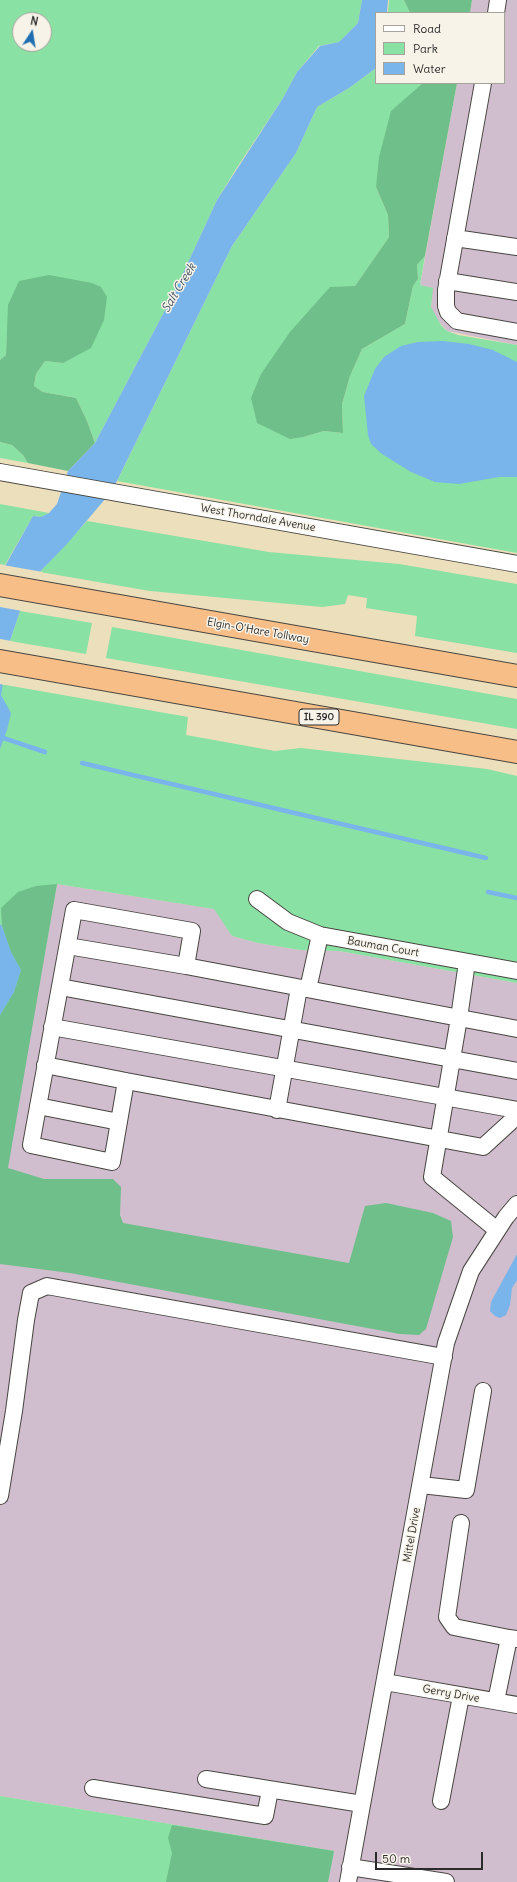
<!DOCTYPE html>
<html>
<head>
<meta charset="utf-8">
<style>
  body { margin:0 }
  #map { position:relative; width:517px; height:1882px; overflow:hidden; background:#ebdfbc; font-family:Delius,sans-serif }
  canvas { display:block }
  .legend { position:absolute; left:375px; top:12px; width:130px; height:72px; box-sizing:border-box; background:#f7f3e8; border:1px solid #a5a39c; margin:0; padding:5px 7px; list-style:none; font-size:12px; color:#2b2b2b }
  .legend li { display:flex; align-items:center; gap:8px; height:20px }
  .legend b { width:20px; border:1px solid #a5a39c }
  .north { position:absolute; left:12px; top:12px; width:40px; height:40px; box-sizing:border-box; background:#f7f3e8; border:1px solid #a5a39c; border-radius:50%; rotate:12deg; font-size:11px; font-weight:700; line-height:16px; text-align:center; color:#2b2b2b }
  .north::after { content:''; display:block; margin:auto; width:14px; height:18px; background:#1f6fb2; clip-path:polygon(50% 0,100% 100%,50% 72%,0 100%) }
  .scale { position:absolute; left:375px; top:1852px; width:108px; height:18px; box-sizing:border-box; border:2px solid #2b2b2b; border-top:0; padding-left:5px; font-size:12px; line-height:14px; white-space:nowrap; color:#2b2b2b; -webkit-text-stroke:3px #f7f3e8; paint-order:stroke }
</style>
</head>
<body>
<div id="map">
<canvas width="517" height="1882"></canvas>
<ul class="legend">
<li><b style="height:5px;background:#fff"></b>Road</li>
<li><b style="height:11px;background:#8ae1a4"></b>Park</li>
<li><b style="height:11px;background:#79b4ea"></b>Water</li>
</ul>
<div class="north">N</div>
<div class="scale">50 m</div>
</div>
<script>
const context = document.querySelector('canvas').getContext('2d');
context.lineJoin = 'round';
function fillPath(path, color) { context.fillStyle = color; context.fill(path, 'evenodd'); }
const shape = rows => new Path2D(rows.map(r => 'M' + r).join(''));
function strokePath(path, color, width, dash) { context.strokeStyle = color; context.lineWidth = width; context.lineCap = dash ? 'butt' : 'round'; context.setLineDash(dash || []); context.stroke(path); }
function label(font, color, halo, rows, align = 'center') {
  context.font = font + ' Delius,sans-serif'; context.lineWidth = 3; context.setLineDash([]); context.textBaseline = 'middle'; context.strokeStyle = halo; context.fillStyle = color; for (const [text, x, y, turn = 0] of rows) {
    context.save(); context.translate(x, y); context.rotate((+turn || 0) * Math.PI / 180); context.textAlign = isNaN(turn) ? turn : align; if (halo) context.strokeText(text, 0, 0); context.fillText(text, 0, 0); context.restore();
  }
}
fillPath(shape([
  [472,0,517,0,517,345,447,331,435,317,431,307,432,288,420,285,457,83,504,83,504,13,470,13],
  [57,884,215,909,232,936,258,943,300,950,339,951,517,983,517,1882,328,1882,333,1851,0,1796,0,1115,29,1041]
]), '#d0bdce');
fillPath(shape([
  [0,0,362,0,358,23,339,42,319,46,297,72,283,98,236,169,217,200,173,295,95,443,87,421,76,398,43,392,34,386,36,374,45,361,63,363,7,334,6,355,0,360],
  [20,20,44,20,44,44,20,44],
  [389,0,404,0,410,13,388,13],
  [376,68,376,83,423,83,412,94,376,187,388,215,389,237,355,286,303,437,324,431,343,433,342,404,350,376,362,349,405,324,413,286,418,279,417,265,425,256,420,285,433,288,431,307,441,325,447,331,458,335,517,345,517,553,117,481,232,246,296,153,317,107,349,88],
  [0,442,12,445,23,455,28,463,0,458],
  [0,504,49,513,41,517,33,516,5,565,0,564],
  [87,521,269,552,399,564,517,584,517,653,415,636,417,616,366,608,367,598,348,595,345,604,322,607,150,591,40,572],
  [20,611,92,623,86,654,10,641],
  [112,627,517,699,517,729,106,658],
  [0,684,188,717,186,735,275,751,301,748,487,769,517,776,517,983,339,951,300,950,258,943,232,936,214,909,57,884,29,1041,0,1115],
  [0,1796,334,1851,328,1882,0,1882]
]), '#8ae1a4');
fillPath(shape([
  [404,0,472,0,470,13,410,13],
  [423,83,457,83,425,256,417,265,418,279,413,286,405,324,362,349,350,376,342,404,343,433,324,431,303,437,290,439,257,423,251,398,261,374,290,332,330,287,355,286,389,237,388,215,376,187,379,157,391,111],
  [49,275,92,283,101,287,107,297,104,320,91,348,63,363,45,361,36,374,34,386,43,392,76,398,87,421,95,443,68,471,28,463,23,455,12,445,0,442,0,360,6,355,8,305,19,281],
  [57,884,8,1168,44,1179,113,1179,121,1187,120,1215,123,1223,349,1263,365,1206,386,1203,433,1213,451,1221,453,1237,426,1329,419,1335,400,1334,70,1273,0,1264,0,1015,14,992,21,970,11,952,2,926,1,908,18,892,36,886],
  [172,1825,334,1851,328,1882,166,1882,172,1853,168,1838]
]), '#6fbf8a');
fillPath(shape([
  [362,0,388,0,387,13,376,13,376,68,349,88,317,107,296,153,232,246,112,491,66,545,34,578,20,611,10,641,1,695,11,713,7,730,0,749,0,575,33,516,41,517,49,513,57,504,68,471,95,443,173,295,217,200,283,98,297,72,320,46,339,42,358,23],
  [443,341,469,344,493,350,517,362,517,477,499,477,459,484,435,482,411,472,382,454,371,444,368,435,364,396,375,369,384,357,401,346,418,342],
  [0,924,2,926,11,952,21,970,14,992,0,1015],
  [517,1254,517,1280,512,1288,510,1305,506,1315,500,1318,495,1316,490,1311,491,1302]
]), '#79b4ea');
fillPath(shape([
  [3,565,43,572,36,579,22,611,0,607,0,571],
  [0,639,12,641,4,685,0,684]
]), '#ebdfbc');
strokePath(shape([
  [0,737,45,752],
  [82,763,486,858],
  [488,892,517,898]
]), '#79b4ea', 4.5);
const minor = shape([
  [496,13,498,0],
  [483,83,446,290,446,306,448,312,457,321,517,332],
  [455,238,517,247],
  [447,281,517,292],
  [0,472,517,564],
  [257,899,288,922,320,935,517,971],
  [68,946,186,966],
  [467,962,459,1018,432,1177,497,1230],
  [60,987,517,1071],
  [308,989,320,935],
  [52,1027,517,1110],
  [517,1029,186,966,192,931,74,910,31,1145,112,1162,126,1081,483,1147,517,1116],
  [45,1065,126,1081],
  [38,1106,119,1122],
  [277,1110,299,988],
  [421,1485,466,1490,483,1391],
  [0,1496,14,1411,26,1320,31,1293,47,1286,444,1357],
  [461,1523,447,1617,454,1627,509,1638],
  [385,1682,517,1705],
  [496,1701,509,1638,517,1639],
  [206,1779,362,1804],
  [93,1788,265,1816,270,1790],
  [441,1801,461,1696],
  [350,1867,446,1882],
  [348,1882,446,1343,471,1271,506,1217,517,1204]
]);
const highway = shape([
  [0,585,517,676],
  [0,661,517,752]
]);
strokePath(minor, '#484641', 18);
strokePath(highway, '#484641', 24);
strokePath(minor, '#fff', 16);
strokePath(highway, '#f7be88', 22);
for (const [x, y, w] of [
  [319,717,40]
]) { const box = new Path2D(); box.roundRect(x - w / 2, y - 8, w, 16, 3); context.fillStyle = '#f7f3e8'; context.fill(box); strokePath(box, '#2b2b2b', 1); }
label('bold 10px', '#2b2b2b', null, [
  ["IL 390",319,717]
]);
label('11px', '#2b2b2b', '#f7f3e8', [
  ["West Thorndale Avenue",258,518,10],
  ["Elgin-O'Hare Tollway",258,631,10],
  ["Bauman Court",383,947,10],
  ["Mittel Drive",412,1535,-80],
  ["Gerry Drive",451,1694,10]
]);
label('italic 12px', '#425464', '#f7f3e8', [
  ["Salt Creek",179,288,-59]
]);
</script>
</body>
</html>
